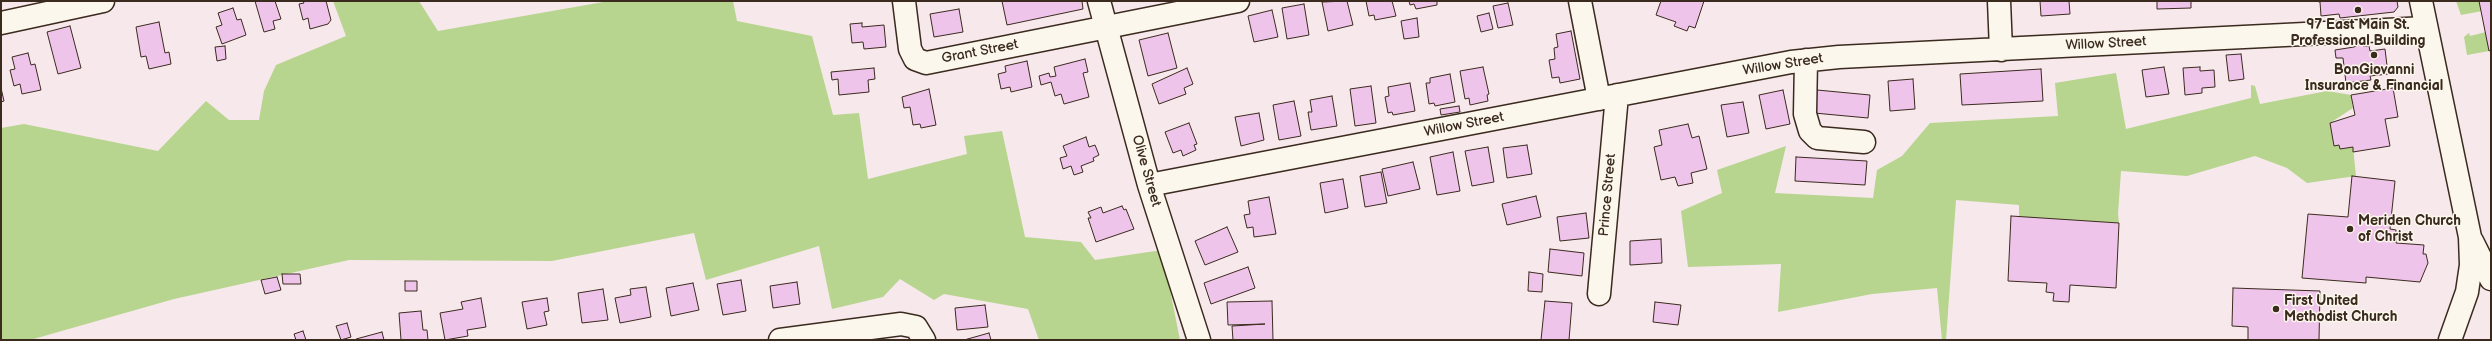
<!DOCTYPE html>
<html>
<head>
<meta charset="utf-8">
<style>
  body { margin:0 }
  #map { position:relative; width:2492px; height:341px; overflow:hidden; background:#f7e8eb; font-family:"Balsamiq Sans",sans-serif }
  canvas { display:block }
  .frame { position:absolute; inset:0; border:2px solid #3b2a1e; pointer-events:none }
</style>
</head>
<body>
<div id="map">
<canvas width="2492" height="341"></canvas>
<div class="frame"></div>
</div>
<script>
const context = document.querySelector('canvas').getContext('2d');
context.lineJoin = 'round';
function fillPath(path, color) { context.fillStyle = color; context.fill(path, 'evenodd'); }
const shape = rows => new Path2D(rows.map(r => 'M' + r).join(''));
function strokePath(path, color, width, dash) { context.strokeStyle = color; context.lineWidth = width; context.lineCap = dash ? 'butt' : 'round'; context.setLineDash(dash || []); context.stroke(path); }
function label(font, color, halo, rows, align = 'center') {
  context.font = font + ' "Balsamiq Sans",sans-serif'; context.lineWidth = 3; context.setLineDash([]); context.textBaseline = 'middle'; context.strokeStyle = halo; context.fillStyle = color; for (const [text, x, y, turn = 0] of rows) {
    context.save(); context.translate(x, y); context.rotate((+turn || 0) * Math.PI / 180); context.textAlign = isNaN(turn) ? turn : align; if (halo) context.strokeText(text, 0, 0); context.fillText(text, 0, 0); context.restore();
  }
}
fillPath(shape([
  [333,1,419,1,438,31,609,1,733,1,737,21,812,36,833,115,859,113,868,179,967,154,964,136,1002,131,1025,237,1081,242,1095,260,1162,250,1180,340,1039,340,1028,309,944,294,934,300,900,279,883,297,832,309,819,246,706,280,694,233,552,261,349,260,174,299,30,340,1,340,1,128,24,124,158,151,206,101,229,120,259,120,264,91,276,65,346,36],
  [2456,1,2479,1,2482,11,2461,15],
  [2486,32,2489,51,2467,55,2464,37,2469,33,2470,36],
  [2116,73,2126,129,2251,98,2251,85,2255,86,2260,104,2327,91,2351,95,2353,108,2330,123,2334,146,2339,145,2340,149,2353,147,2356,176,2307,183,2287,168,2255,156,2187,176,2121,171,2118,214,2119,223,2019,217,2019,205,1956,200,1946,340,1942,340,1937,288,1872,294,1778,312,1781,264,1688,267,1681,211,1722,193,1717,170,1786,146,1775,193,1873,198,1877,170,1902,156,1930,123,2058,116,2055,83]
]), '#b7d58e');
const building = shape([
  [255,1,275,1,281,19,273,21,275,29,264,32,255,1],
  [303,1,326,1,331,20,328,24,310,29,308,18,303,20,299,4,304,3,303,1],
  [1002,1,1082,1,1083,9,1007,25,1002,1],
  [1347,1,1353,25,1328,31,1322,2,1347,1],
  [1366,1,1392,1,1396,16,1375,20,1374,15,1369,16,1366,1],
  [1409,1,1437,1,1437,5,1416,9,1414,4,1410,5,1409,1],
  [1661,1,1704,1,1695,28,1689,26,1687,31,1674,26,1676,22,1656,15,1661,1],
  [2040,1,2069,1,2070,14,2041,16,2040,1],
  [2157,1,2191,1,2191,8,2157,9,2157,1],
  [2316,1,2397,1,2398,7,2394,12,2340,18,2339,14,2321,16,2320,2,2316,1],
  [2479,1,2491,1,2491,50,2489,51,2479,1],
  [1508,3,1513,25,1498,28,1493,6,1508,3],
  [1304,4,1309,35,1287,39,1282,8,1304,4],
  [233,8,237,20,241,19,246,35,222,44,216,27,222,25,218,13,233,8],
  [959,9,963,32,934,37,930,14,959,9],
  [1272,10,1278,37,1254,42,1248,16,1272,10],
  [1489,13,1493,29,1481,32,1477,16,1489,13],
  [1417,18,1419,37,1404,39,1401,21,1417,18],
  [159,22,165,53,169,52,171,64,149,69,146,56,141,57,136,27,159,22],
  [862,23,862,27,884,25,886,47,864,49,863,42,852,43,850,24,862,23],
  [70,26,81,68,58,74,47,32,70,26],
  [1571,31,1580,79,1560,83,1559,77,1552,78,1549,60,1555,59,1554,48,1558,47,1556,34,1571,31],
  [1168,33,1177,68,1148,76,1139,40,1168,33],
  [2362,43,2363,46,2369,46,2370,51,2385,49,2388,74,2370,76,2371,80,2346,83,2343,58,2336,58,2335,50,2354,47,2362,43],
  [225,46,226,59,217,61,215,47,225,46],
  [28,53,31,65,35,64,41,90,22,94,20,84,14,86,10,70,15,69,12,57,28,53],
  [2241,54,2244,79,2229,81,2226,55,2241,54],
  [1085,59,1088,72,1083,73,1089,97,1064,104,1061,94,1055,96,1051,82,1041,85,1039,76,1049,73,1050,77,1056,76,1054,67,1085,59],
  [1027,61,1032,87,1011,92,1010,87,1001,89,998,74,1006,72,1005,66,1027,61],
  [1483,67,1489,94,1487,95,1488,101,1470,105,1469,98,1465,99,1460,71,1483,67],
  [2164,67,2169,94,2146,97,2142,70,2164,67],
  [2200,67,2200,71,2214,70,2215,87,2202,88,2202,93,2185,95,2183,68,2200,67],
  [874,68,875,79,868,80,869,92,839,95,838,79,832,80,831,72,874,68],
  [1187,68,1193,84,1184,88,1186,94,1159,104,1152,84,1187,68],
  [2041,69,2043,101,1962,105,1960,74,2041,69],
  [1450,74,1455,102,1435,106,1434,103,1429,104,1426,83,1430,83,1430,78,1450,74],
  [1913,79,1915,109,1890,111,1888,81,1913,79],
  [1410,83,1415,111,1393,115,1392,112,1388,113,1385,97,1389,96,1388,87,1410,83],
  [1371,86,1376,123,1355,126,1350,89,1371,86],
  [1,88,4,101,1,102,1,88],
  [2393,88,2398,117,2385,119,2390,146,2353,152,2353,147,2340,149,2339,145,2334,146,2330,123,2355,115,2351,95,2393,88],
  [929,89,936,125,921,128,920,124,913,125,910,107,904,108,902,97,929,89],
  [1783,90,1790,124,1766,129,1759,95,1783,90],
  [1817,90,1870,95,1868,118,1814,113,1817,90],
  [1332,96,1337,126,1311,130,1308,112,1312,112,1310,100,1332,96],
  [1294,101,1301,136,1279,140,1273,105,1294,101],
  [1743,102,1749,133,1727,137,1721,105,1743,102],
  [1459,106,1460,112,1441,115,1440,109,1459,106],
  [1259,113,1264,140,1241,146,1235,117,1259,113],
  [1189,123,1197,144,1194,145,1196,150,1183,156,1181,150,1173,153,1165,132,1189,123],
  [1688,124,1692,138,1699,136,1707,169,1691,173,1693,183,1678,186,1675,177,1661,180,1654,147,1662,145,1659,130,1688,124],
  [1086,137,1089,147,1095,145,1099,155,1093,158,1094,161,1081,166,1083,172,1074,175,1071,166,1063,169,1060,158,1067,156,1063,146,1086,137],
  [1527,145,1532,174,1507,178,1503,148,1527,145],
  [1488,147,1494,182,1472,186,1465,151,1488,147],
  [1453,152,1460,191,1437,195,1430,157,1453,152],
  [1796,157,1867,161,1865,185,1795,181,1796,157],
  [1413,162,1420,189,1388,196,1382,169,1413,162],
  [1381,172,1387,203,1365,207,1360,176,1381,172],
  [2352,176,2395,181,2390,229,2396,230,2396,243,2424,245,2423,254,2426,254,2428,263,2420,282,2366,277,2366,283,2302,278,2308,214,2348,217,2352,176],
  [1343,179,1348,208,1325,213,1320,183,1343,179],
  [1536,196,1541,217,1507,225,1502,204,1536,196],
  [1269,197,1276,234,1254,237,1253,227,1247,228,1244,215,1250,214,1248,201,1269,197],
  [1122,206,1124,210,1126,209,1134,229,1096,242,1088,218,1091,218,1088,212,1101,207,1103,213,1122,206],
  [1586,213,1589,238,1560,241,1557,217,1586,213],
  [2011,216,2119,223,2116,288,2070,285,2069,302,2053,301,2054,293,2046,292,2047,283,2008,281,2011,216],
  [1227,227,1238,252,1205,265,1195,241,1227,227],
  [1661,239,1662,263,1630,265,1630,241,1661,239],
  [1550,249,1584,253,1582,276,1548,272,1550,249],
  [1248,267,1255,288,1211,304,1204,283,1248,267],
  [1529,272,1543,274,1542,292,1528,291,1529,272],
  [282,274,300,274,301,284,283,284,282,274],
  [277,277,281,290,265,294,261,280,277,277],
  [741,280,746,311,723,315,717,284,741,280],
  [405,281,417,281,417,291,405,291,405,281],
  [797,282,800,304,773,308,770,286,797,282],
  [693,283,699,310,671,316,666,288,693,283],
  [646,287,651,317,620,323,615,298,631,295,630,289,646,287],
  [2233,288,2320,291,2319,340,2248,340,2248,327,2232,326,2233,288],
  [603,289,608,320,582,323,578,293,603,289],
  [481,298,486,327,467,330,468,336,445,340,440,313,463,309,461,302,481,298],
  [547,298,549,311,544,312,547,325,527,329,522,302,547,298],
  [1272,301,1273,340,1233,340,1232,326,1265,324,1228,325,1227,302,1272,301],
  [1545,301,1572,303,1569,340,1541,340,1545,301],
  [1655,302,1681,305,1678,325,1653,322,1655,302],
  [985,305,988,327,957,330,955,308,985,305],
  [421,311,423,330,427,330,428,340,401,340,399,313,421,311],
  [347,323,351,337,341,340,336,326,347,323],
  [303,331,306,340,296,340,294,334,303,331],
  [382,332,384,340,356,340,356,339,382,332],
  [989,333,991,340,964,340,989,333]
]);
fillPath(building, '#efc4ea');
strokePath(building, '#3b2a1e', 1);
const minor = shape([
  [904,1,910,49,915,59,926,63,1238,1],
  [1099,1,1149,185,1199,340],
  [1580,1,1599,99],
  [1999,1,2001,50],
  [1,23,103,1],
  [1806,60,1805,114,1810,131,1817,138,1864,142],
  [1149,185,1791,62,1839,57,2426,28],
  [1599,294,1617,95],
  [780,340,901,324,916,327,924,340]
]);
const major = shape([
  [2421,1,2470,237,2471,265,2467,292,2450,340],
  [2472,241,2491,279]
]);
strokePath(minor, '#3b2a1e', 25);
strokePath(major, '#3b2a1e', 25);
strokePath(minor, '#fbf7ec', 22);
strokePath(major, '#fbf7ec', 22);
for (const [x, y, r, color] of [
  [2358,10,4,"#3b2a1e"],
  [2374,55,4,"#3b2a1e"],
  [2350,229,4,"#3b2a1e"],
  [2276,309,4,"#3b2a1e"]
]) { const dot = new Path2D(); dot.arc(x, y, r, 0, 2 * Math.PI); context.fillStyle = color; context.fill(dot); strokePath(dot, '#fbf7ec', 1.5); }
label('bold 14px', '#3b2a1e', '#fbf7ec', [
  ["97 East Main St.",2358,25],
  ["Professional Building",2358,41],
  ["BonGiovanni",2374,70],
  ["Insurance & Financial",2374,86],
  ["Meriden Church",2358,221,"left"],
  ["of Christ",2358,237,"left"],
  ["First United",2284,301,"left"],
  ["Methodist Church",2284,317,"left"]
]);
label('14px', '#3b2a1e', '#fbf7ec', [
  ["Willow Street",2106,44,-3],
  ["Grant Street",980,52,-11],
  ["Willow Street",1783,65,-9],
  ["Willow Street",1464,125,-11],
  ["Olive Street",1146,171,74],
  ["Prince Street",1608,195,-85]
]);
</script>
</body>
</html>
